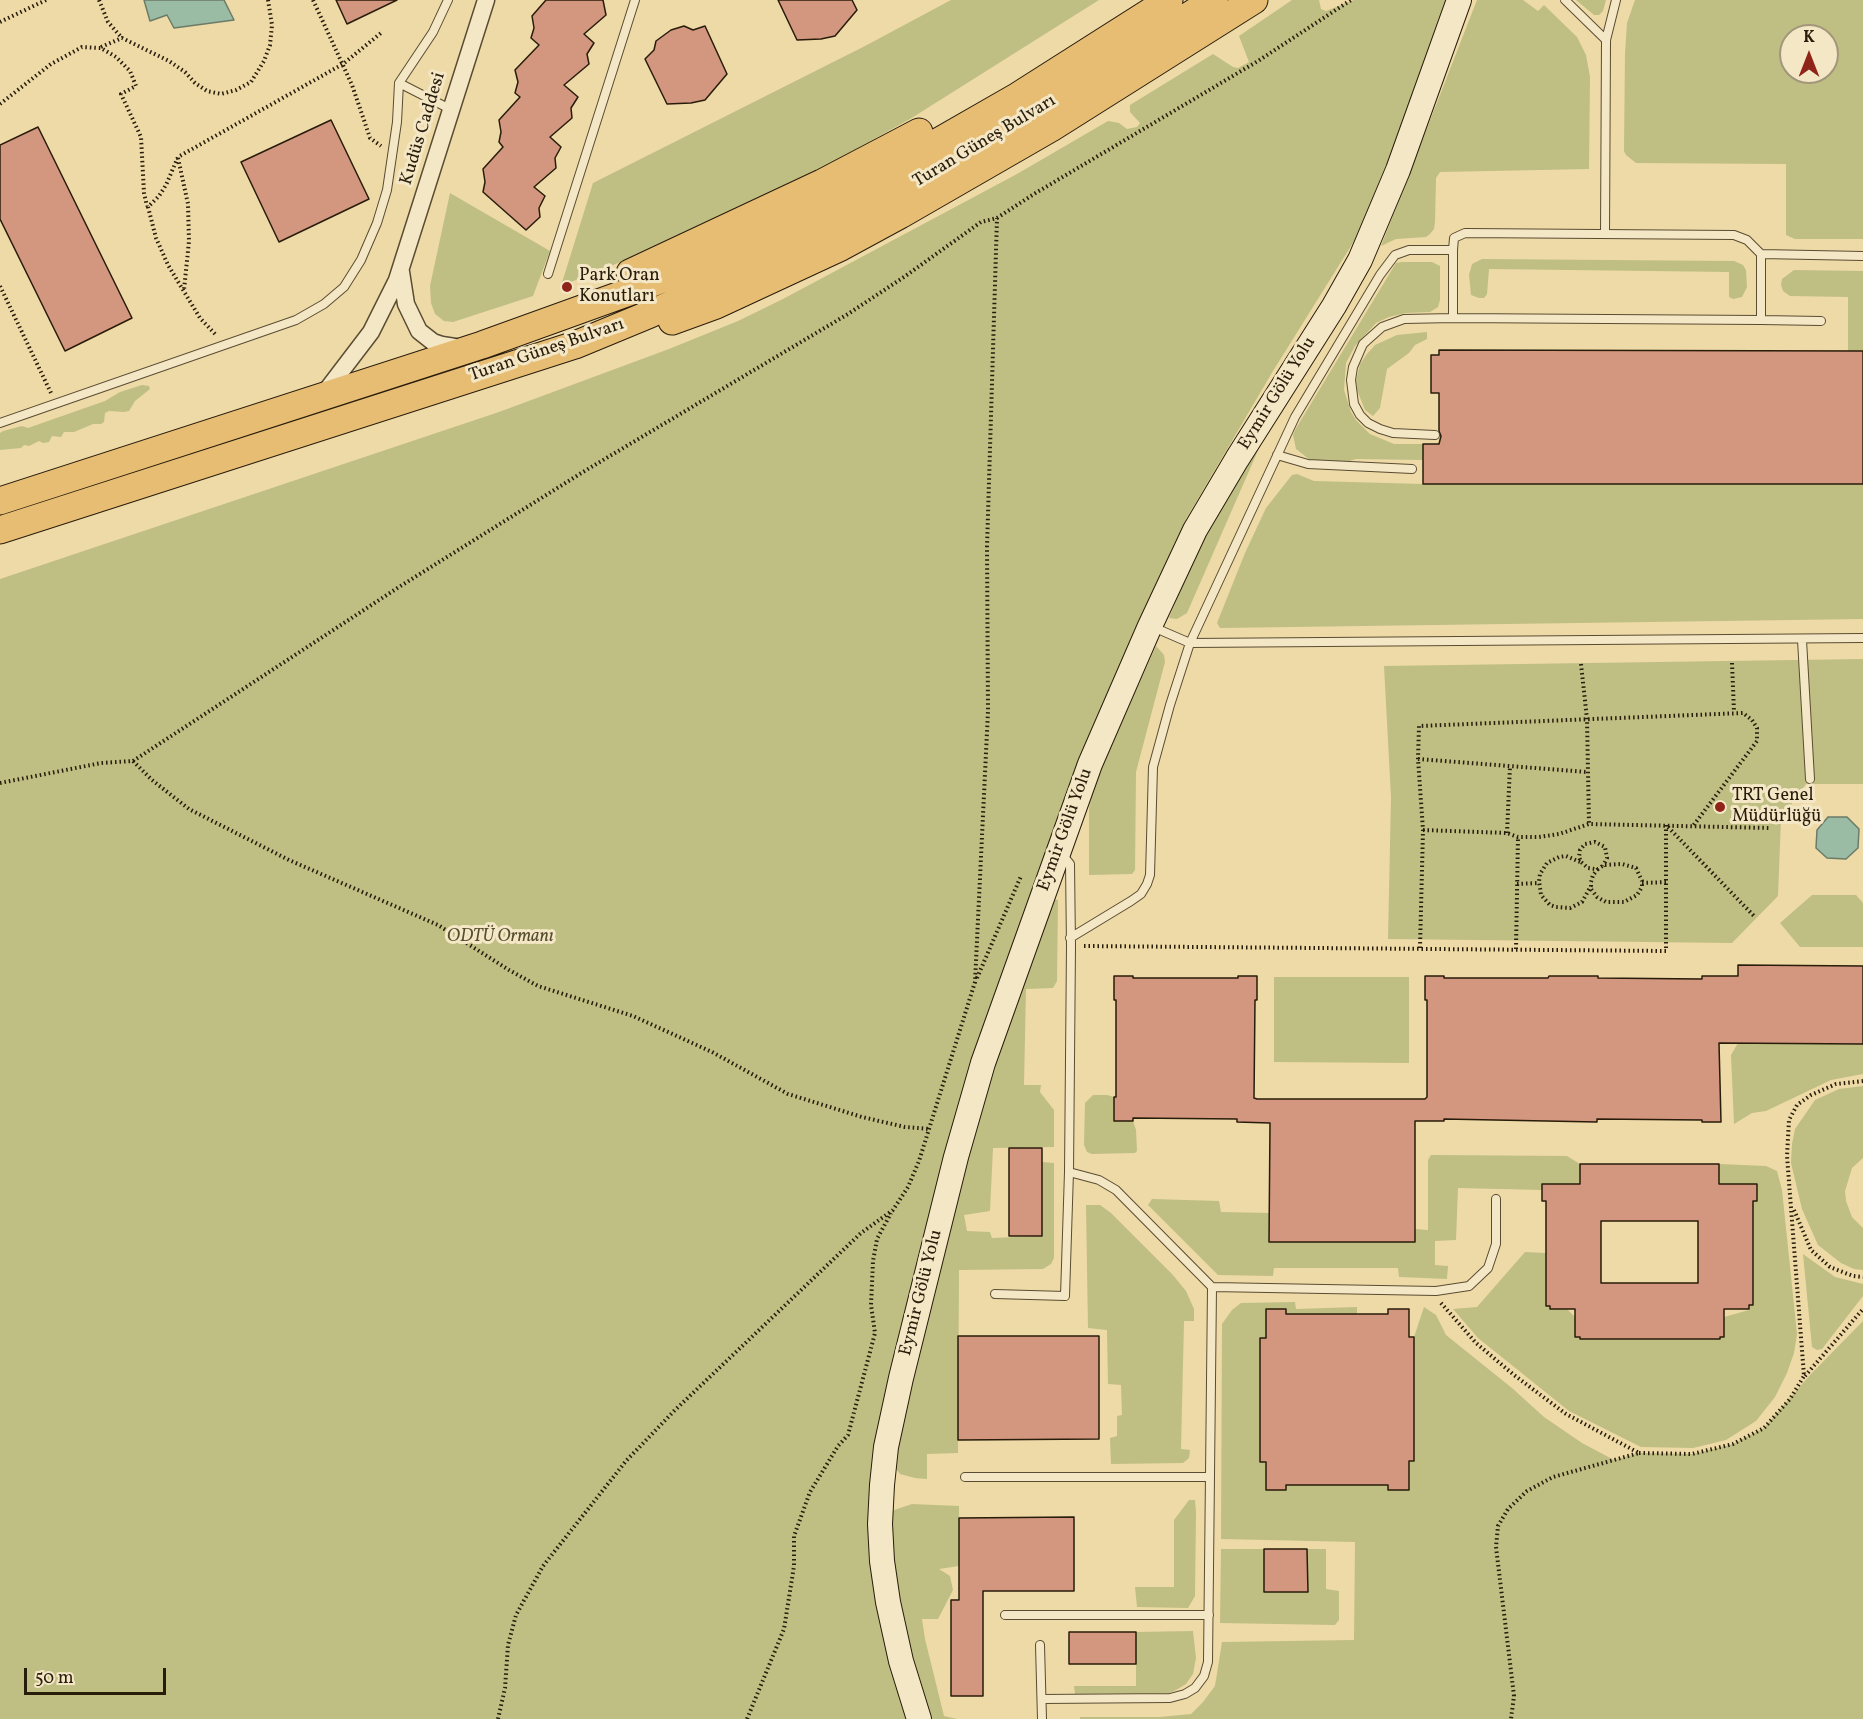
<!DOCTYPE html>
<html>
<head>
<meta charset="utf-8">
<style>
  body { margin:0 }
  #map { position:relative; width:1863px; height:1719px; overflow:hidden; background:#eedaa7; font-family:Vollkorn,serif }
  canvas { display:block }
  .north { position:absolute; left:1779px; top:24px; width:60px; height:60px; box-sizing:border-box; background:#f4e7c6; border:2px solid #a2967b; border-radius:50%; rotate:0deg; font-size:16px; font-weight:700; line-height:24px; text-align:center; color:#281c0b }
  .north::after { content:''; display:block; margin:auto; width:21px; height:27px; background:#8f2418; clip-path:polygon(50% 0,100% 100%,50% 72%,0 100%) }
  .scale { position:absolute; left:24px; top:1668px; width:142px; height:27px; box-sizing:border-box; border:3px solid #281c0b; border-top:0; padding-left:8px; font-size:18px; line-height:21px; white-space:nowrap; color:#281c0b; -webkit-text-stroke:4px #f4e7c6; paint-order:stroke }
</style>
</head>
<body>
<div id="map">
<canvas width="1863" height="1719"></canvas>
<div class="north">K</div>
<div class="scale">50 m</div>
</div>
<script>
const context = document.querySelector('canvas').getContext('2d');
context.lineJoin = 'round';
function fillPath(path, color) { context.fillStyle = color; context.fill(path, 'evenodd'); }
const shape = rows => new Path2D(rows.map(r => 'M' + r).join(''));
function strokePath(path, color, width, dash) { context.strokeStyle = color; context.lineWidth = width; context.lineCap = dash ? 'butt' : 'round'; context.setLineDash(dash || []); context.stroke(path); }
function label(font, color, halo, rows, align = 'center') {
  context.font = font + ' Vollkorn,serif'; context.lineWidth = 6; context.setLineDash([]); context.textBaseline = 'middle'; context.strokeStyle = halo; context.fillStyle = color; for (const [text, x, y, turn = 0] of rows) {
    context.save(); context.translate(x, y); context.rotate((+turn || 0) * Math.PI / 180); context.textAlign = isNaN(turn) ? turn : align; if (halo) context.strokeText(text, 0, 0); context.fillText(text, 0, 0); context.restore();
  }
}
fillPath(shape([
  [951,0,1099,0,910,119,818,170,623,261,561,286,593,183,865,46],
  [1292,0,1319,0,1321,9,1326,11,1354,0,1447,0,1390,155,1356,238,1273,371,1186,519,1059,850,983,1063,880,1524,919,1719,0,1719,0,579,499,412,669,349,738,321,783,299,1017,174,1108,121,1119,123,1127,129,1137,127,1140,123,1130,112,1130,105,1213,54,1233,67,1238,68,1249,62,1239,36],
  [1477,0,1523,0,1538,11,1544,5,1577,37,1586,55,1590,77,1589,169,1440,172,1436,178,1435,222,1434,229,1430,234,1426,237,1396,239,1381,246],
  [1576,0,1606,0,1603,11,1599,15,1594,15],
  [1635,0,1863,0,1863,239,1795,239,1786,235,1786,164,1636,163,1626,155,1624,151,1625,54,1627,23],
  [1791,36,1827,36,1827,72,1791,72],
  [450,193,550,251,533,296,453,322,444,321,435,314,431,303,430,286],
  [1482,259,1734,261,1743,265,1746,270,1747,287,1742,297,1733,299,1729,297,1729,272,1489,269,1487,294,1484,298,1479,298,1471,295,1469,275,1472,264],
  [1402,262,1432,262,1440,266,1440,300,1438,307,1430,312,1406,313,1389,317,1376,323,1355,346,1346,363,1344,390,1351,412,1356,420,1370,434,1394,444,1423,444,1423,460,1356,459,1346,462,1310,460,1296,449,1293,435,1295,430,1396,263],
  [1794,270,1863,271,1863,356,1862,351,1848,351,1848,297,1790,296,1783,291,1781,285,1782,279],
  [1427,332,1427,339,1415,345,1409,353,1387,369,1380,408,1373,416,1365,410,1357,390,1356,381,1360,364,1367,354,1375,345,1397,335],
  [142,385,149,386,150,389,135,401,129,411,124,412,109,411,105,413,104,422,101,424,93,424,74,432,64,432,61,437,52,436,49,442,43,443,39,441,29,446,24,445,21,448,0,450,0,433,3,431,22,426,28,428,105,401,120,392],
  [1270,423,1187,613,1177,619,1169,618,1208,524],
  [1297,474,1314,481,1423,484,1863,484,1863,619,1220,628,1217,623,1245,553,1266,508,1292,475],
  [1156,646,1164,655,1165,662,1136,772,1135,870,1132,874,1089,875,1089,808,1092,793,1096,780],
  [1863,659,1863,784,1806,784,1781,819,1778,896,1732,943,1388,939,1391,797,1384,666],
  [1812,895,1856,895,1863,903,1863,947,1800,947,1780,923],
  [1050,899,1058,900,1057,981,1053,988,1026,989,1024,1085,1041,1085,1040,1092,1054,1110,1054,1147,993,1148,990,1211,964,1215,967,1231,990,1232,992,1238,1042,1236,1042,1162,1054,1163,1054,1258,1051,1264,1043,1269,959,1270,958,1453,927,1454,927,1479,915,1478,900,1474,894,1466,899,1423,946,1231,990,1081],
  [1274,977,1409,977,1409,1063,1274,1062],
  [1738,1043,1863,1044,1863,1074,1831,1080,1766,1111,1752,1113,1734,1124,1731,1055],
  [1863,1086,1863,1158,1852,1168,1845,1191,1846,1201,1852,1217,1863,1228,1863,1270,1854,1269,1841,1263,1818,1245,1802,1209,1791,1163,1792,1144,1795,1129,1815,1100,1839,1089],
  [1093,1095,1107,1095,1114,1097,1114,1121,1133,1121,1136,1130,1137,1151,1135,1153,1092,1154,1087,1152,1084,1145,1085,1103],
  [1431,1155,1567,1156,1580,1164,1580,1184,1542,1184,1542,1190,1458,1188,1456,1240,1435,1241,1435,1265,1448,1266,1447,1279,1399,1277,1398,1268,1274,1268,1273,1276,1218,1275,1148,1205,1152,1199,1219,1201,1221,1212,1270,1213,1270,1242,1414,1242,1415,1229,1428,1230,1428,1160],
  [1719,1164,1766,1166,1777,1171,1782,1190,1797,1334,1794,1353,1787,1373,1775,1397,1756,1421,1726,1440,1693,1448,1641,1447,1569,1411,1478,1338,1453,1309,1477,1307,1525,1252,1546,1253,1550,1309,1567,1309,1575,1317,1580,1339,1719,1339,1724,1317,1749,1310,1749,1305,1753,1305,1753,1201,1757,1200,1757,1184,1719,1184],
  [1086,1205,1100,1205,1111,1213,1172,1274,1186,1291,1194,1309,1194,1321,1184,1321,1181,1449,1190,1450,1189,1458,1183,1463,1111,1464,1110,1438,1117,1436,1117,1416,1122,1415,1121,1385,1108,1384,1107,1330,1088,1328],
  [1803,1254,1835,1277,1863,1284,1863,1296,1822,1349,1817,1350,1812,1347],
  [1295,1302,1296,1309,1357,1307,1357,1314,1286,1314,1286,1309,1266,1310,1266,1338,1260,1338,1267,1490,1286,1490,1286,1485,1414,1461,1414,1337,1424,1307,1436,1315,1446,1335,1512,1388,1544,1417,1582,1443,1614,1460,1639,1453,1693,1454,1733,1444,1764,1428,1811,1374,1863,1321,1863,1719,1080,1719,1080,1717,1160,1717,1191,1714,1203,1702,1215,1686,1222,1642,1354,1640,1355,1542,1221,1539,1222,1324,1232,1310,1241,1303],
  [1189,1500,1195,1500,1196,1512,1195,1596,1188,1608,1137,1607,1135,1587,1174,1587,1174,1520],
  [912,1504,959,1506,959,1566,939,1569,950,1576,953,1590,938,1619,922,1619,925,1639,944,1716,957,1719,927,1719,897,1608,887,1523,894,1510],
  [1221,1549,1264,1549,1264,1592,1307,1592,1307,1549,1326,1549,1326,1589,1339,1591,1339,1620,1335,1625,1220,1623],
  [1193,1631,1196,1658,1193,1674,1186,1684,1176,1690,1169,1693,1075,1694,1074,1686,1136,1686,1136,1632]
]), '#bfbe83');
const water = shape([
  [144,0,224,0,234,20,174,28,167,15,150,21,144,0],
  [1828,817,1847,817,1859,829,1858,848,1846,859,1827,858,1816,848,1817,830,1828,817]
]);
fillPath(water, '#9abba4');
strokePath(water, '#6c7b67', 1.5);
const building = shape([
  [336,0,397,0,347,24,336,0],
  [546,0,603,0,606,15,584,34,594,43,587,54,589,64,564,85,578,97,571,108,572,118,550,137,561,147,555,158,556,168,534,187,545,196,539,208,540,217,526,230,483,192,485,182,483,169,503,147,499,142,501,132,499,120,520,97,515,93,518,82,515,70,539,45,531,38,534,28,532,16,546,0],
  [778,0,852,0,857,10,835,36,821,39,797,40,778,0],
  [684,26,693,30,705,26,727,74,705,100,691,103,667,104,645,59,654,50,656,41,671,30,684,26],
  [331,120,369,199,279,242,241,162,331,120],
  [38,127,132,318,65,351,0,219,0,145,38,127],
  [1439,350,1863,351,1863,484,1423,484,1423,444,1439,444,1441,436,1439,431,1439,393,1431,393,1431,355,1439,355,1439,350],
  [1738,965,1863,966,1863,1044,1719,1043,1721,1122,1702,1122,1702,1120,1597,1119,1597,1122,1444,1119,1444,1121,1415,1121,1415,1242,1269,1242,1270,1123,1237,1122,1237,1119,1133,1118,1133,1121,1114,1121,1114,1097,1116,1097,1116,1000,1114,1000,1114,976,1133,976,1133,978,1238,978,1238,976,1257,976,1257,1000,1255,1000,1254,1098,1257,1099,1425,1099,1427,1097,1427,1000,1425,1000,1425,976,1444,976,1444,978,1548,978,1549,976,1598,976,1598,978,1702,979,1702,976,1738,976,1738,965],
  [1009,1148,1042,1148,1042,1236,1009,1236,1009,1148],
  [1580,1164,1719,1164,1719,1184,1757,1184,1757,1201,1753,1201,1753,1305,1749,1305,1749,1309,1724,1309,1724,1337,1720,1337,1720,1339,1580,1339,1580,1337,1575,1337,1575,1309,1550,1309,1550,1306,1546,1306,1546,1201,1542,1201,1542,1184,1580,1184,1580,1164],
  [1601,1221,1698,1221,1698,1283,1601,1283,1601,1221],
  [1266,1309,1286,1309,1286,1314,1388,1314,1388,1309,1409,1309,1409,1337,1414,1337,1414,1461,1409,1461,1409,1490,1388,1490,1388,1485,1286,1485,1286,1490,1266,1490,1266,1462,1260,1462,1260,1338,1266,1338,1266,1309],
  [958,1336,1099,1336,1099,1439,958,1440,958,1336],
  [1074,1517,1074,1591,983,1591,983,1696,951,1696,951,1600,959,1600,959,1518,1074,1517],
  [1264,1549,1307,1549,1308,1592,1264,1592,1264,1549],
  [1069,1632,1136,1632,1136,1664,1069,1664,1069,1632]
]);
fillPath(building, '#d3967e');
strokePath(building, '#281c0b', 1.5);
const lane = shape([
  [1565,0,1606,40],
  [399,83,450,109],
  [1605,234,1606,40,1616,0],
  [1453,250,1453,318,1761,320,1761,254],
  [548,274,635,0],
  [1761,320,1821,321],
  [0,423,296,320,324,304,344,287,361,260,377,223,387,190,397,122,399,83,433,32,448,0],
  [1435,435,1393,433,1380,429,1368,423,1360,415,1354,404,1351,380,1353,367,1363,344,1382,327,1404,319,1453,318],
  [1277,455,1308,464,1412,469],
  [1153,627,1190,643,1863,638],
  [1802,640,1810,779],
  [1070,938,1131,901,1141,894,1147,884,1150,875,1153,767,1170,705,1190,643,1295,417,1380,275,1395,255,1409,250,1453,250,1454,238,1465,233,1734,235,1747,240,1761,254,1863,256],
  [1212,1287,1436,1291,1469,1286,1488,1268,1496,1244,1496,1199],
  [995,1294,1065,1296,1069,1172,1071,946,1070,864,1061,853],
  [965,1477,1210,1477],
  [1005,1615,1209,1615],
  [1040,1645,1042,1719],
  [1042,1699,1170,1698,1185,1694,1195,1688,1204,1676,1208,1662,1212,1287,1116,1190,1099,1180,1069,1172]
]);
const street = shape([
  [401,272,406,304,419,331,433,342,442,345,461,348],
  [323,395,371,332,397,280,486,0]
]);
const secondary = shape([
  [919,1719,901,1661,888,1602,882,1561,880,1524,882,1485,886,1447,901,1378,956,1157,983,1063,1090,764,1150,626,1195,530,1237,459,1334,306,1360,260,1398,170,1459,0]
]);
const primary = shape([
  [630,273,822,183,919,132],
  [672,321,716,305,841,247,900,215,1051,128,1254,0],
  [0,501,482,345,640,288,725,253,837,199,882,174,1018,96,1169,0],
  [0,530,575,345,650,314,727,279,892,196,983,145,1214,0]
]);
strokePath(lane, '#5a4c32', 10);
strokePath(street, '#5a4c32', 19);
strokePath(secondary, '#281c0b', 26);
strokePath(primary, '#281c0b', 29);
strokePath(shape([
  [99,0,108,22,122,38],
  [313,0,352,85,370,138,381,146],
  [0,22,46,0],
  [101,47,122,38,169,61,185,72,195,83,207,91,221,94,236,90,251,82,264,61,270,45,272,25,268,0],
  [0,104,51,64,82,47,101,48,116,57,130,71,136,86,121,94,141,137,144,193,147,206],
  [178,158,188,204,189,241,184,290],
  [0,286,51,393],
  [215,334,200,318,168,265,156,238,148,207,159,196,166,185,178,157,343,64,381,33],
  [1732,663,1734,712],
  [1581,664,1587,719,1589,824],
  [1418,759,1587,772],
  [133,761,152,780,189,809,289,860,438,925,509,970,538,986,633,1016,712,1052,788,1094,862,1117,905,1127,930,1129],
  [0,783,101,763,133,761,399,587,583,472,848,314,904,277,981,222,997,218,1034,194,1258,61,1351,0],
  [1423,830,1507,833,1518,837,1539,837,1559,834,1589,824,1770,828],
  [1507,833,1510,766],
  [1580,862,1566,856,1559,857,1547,863,1540,874,1539,881,1541,895,1550,905,1556,907,1570,908,1582,902,1591,886],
  [1598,869,1593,875,1591,882,1591,889,1597,897,1606,902,1624,902,1637,895,1642,887,1642,881,1636,868,1622,864,1604,865,1598,869,1595,869,1588,868,1581,862,1579,857,1580,850,1585,844,1595,842,1605,847,1607,858,1603,866],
  [1642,883,1667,882],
  [1517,884,1539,883],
  [1084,946,1666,951,1666,825,1754,916],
  [1420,948,1423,830,1418,759,1419,726,1743,713,1752,720,1757,728,1757,741,1693,826],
  [1516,949,1518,837],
  [977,978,1021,876],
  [1794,1210,1811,1250,1830,1267,1853,1276,1863,1277],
  [1441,1303,1476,1343,1514,1375,1566,1414,1639,1453,1553,1477,1527,1491,1508,1509,1498,1526,1496,1547,1514,1696,1511,1719],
  [1805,1376,1863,1309],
  [1639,1453,1692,1454,1733,1444,1764,1428,1790,1399,1804,1376,1787,1156,1789,1120,1797,1105,1811,1095,1836,1084,1863,1081],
  [498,1719,505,1688,508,1645,516,1615,543,1566,626,1461,674,1411,861,1233,893,1210,908,1187,919,1161,975,982,988,711,987,547,997,218],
  [747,1719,784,1629,794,1566,794,1536,810,1492,838,1446,848,1435,875,1333,871,1305,873,1261,877,1239,891,1213]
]), '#281c0b', 4, [1.5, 3]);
strokePath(lane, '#f4e7c6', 8);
strokePath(street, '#f4e7c6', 16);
strokePath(secondary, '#f4e7c6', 24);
strokePath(primary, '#e7bd74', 27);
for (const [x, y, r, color] of [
  [567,287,6,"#8f2418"],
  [1720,807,6,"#8f2418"]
]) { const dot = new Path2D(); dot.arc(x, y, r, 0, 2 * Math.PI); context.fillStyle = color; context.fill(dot); strokePath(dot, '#f4e7c6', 2); }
label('18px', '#281c0b', '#f4e7c6', [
  ["Kudüs Caddesi",424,129,-73],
  ["Turan Güneş Bulvarı",985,142,-31],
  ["Turan Güneş Bulvarı",547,351,-19],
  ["Eymir Gölü Yolu",1278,394,-58],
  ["Eymir Gölü Yolu",1066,830,-70],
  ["Eymir Gölü Yolu",922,1293,-76]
]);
label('18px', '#281c0b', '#f4e7c6', [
  ["Park Oran",579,277],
  ["Konutları",579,298],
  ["TRT Genel",1732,797],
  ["Müdürlüğü",1732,818]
], 'left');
label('italic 18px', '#554d2f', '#f4e7c6', [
  ["ODTÜ Ormanı",500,938]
]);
</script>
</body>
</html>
